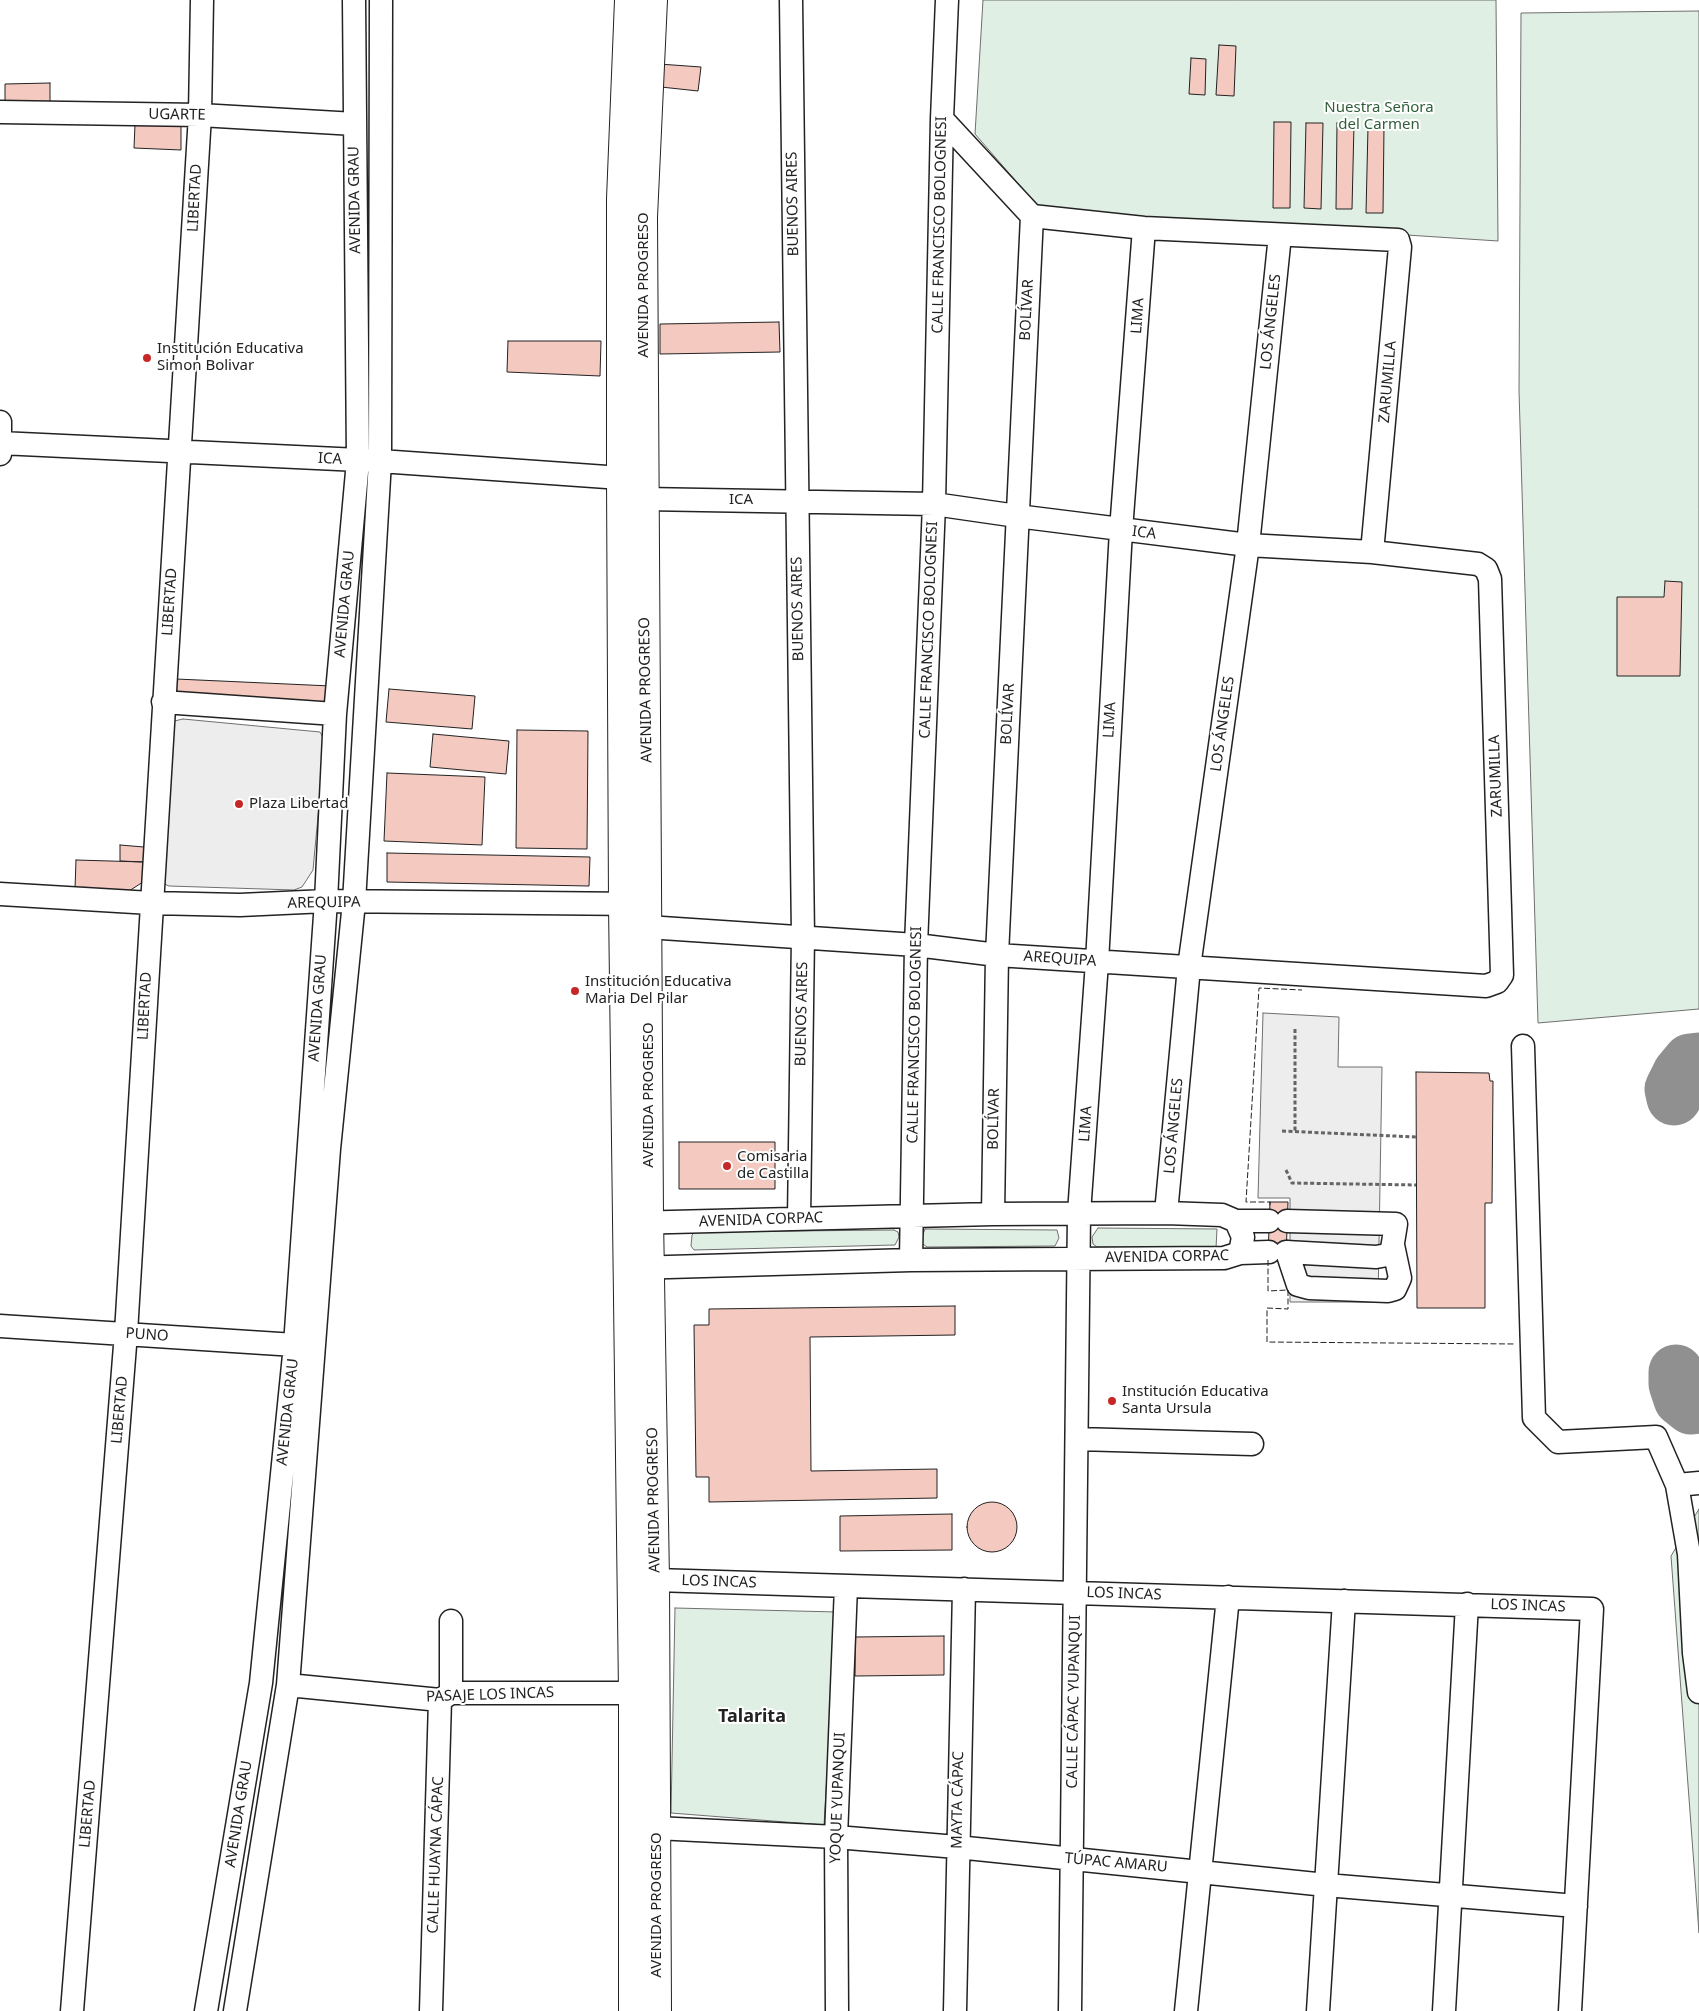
<!DOCTYPE html>
<html>
<head>
<meta charset="utf-8">
<style>
  body { margin:0 }
  canvas { display:block; background:#fff }
</style>
</head>
<body>
<canvas width="1699" height="2011"></canvas>
<script>
const context = document.querySelector('canvas').getContext('2d');
context.lineJoin = 'round';
function fillPath(path, color) { context.fillStyle = color; context.fill(path, 'evenodd'); }
const shape = rows => new Path2D(rows.map(r => 'M' + r).join(''));
function strokePath(path, color, width, dash) { context.strokeStyle = color; context.lineWidth = width; context.lineCap = dash ? 'butt' : 'round'; context.setLineDash(dash || []); context.stroke(path); }
function label(font, color, halo, rows, align = 'center') {
  context.font = font + ' "Noto Sans",sans-serif'; context.lineWidth = 4; context.setLineDash([]); context.textBaseline = 'middle'; context.strokeStyle = halo; context.fillStyle = color; for (const [text, x, y, turn = 0] of rows) {
    context.save(); context.translate(x, y); context.rotate((+turn || 0) * Math.PI / 180); context.textAlign = isNaN(turn) ? turn : align; if (halo) context.strokeText(text, 0, 0); context.fillText(text, 0, 0); context.restore();
  }
}
const green = shape([
  [983,0,1496,0,1498,241,1042,211,975,134,983,0],
  [1699,11,1699,1009,1538,1023,1519,391,1521,13,1699,11],
  [1098,1228,1217,1229,1216,1248,1097,1247,1093,1244,1092,1237,1098,1228],
  [925,1229,1057,1230,1059,1238,1055,1246,927,1247,920,1242,925,1229],
  [894,1230,898,1232,899,1237,895,1245,694,1250,691,1246,692,1235,695,1232,894,1230],
  [1699,1509,1699,1933,1671,1556,1699,1509],
  [675,1608,837,1612,824,1825,671,1813,675,1608]
]);
fillPath(green, '#e0efe3');
strokePath(green, '#6f6f6f', 1);
const parking = shape([
  [183,719,320,732,325,741,313,870,302,887,294,890,169,886,162,883,170,722,183,719],
  [1263,1013,1339,1017,1338,1067,1382,1067,1378,1302,1290,1302,1290,1198,1258,1198,1263,1013]
]);
fillPath(parking, '#ededed');
strokePath(parking, '#6f6f6f', 1);
strokePath(shape([
  [1674,1098,1672,1089,1680,1073,1690,1061,1699,1060],
  [1676,1372,1676,1384,1681,1399,1691,1407,1699,1406]
]), '#909090', 55);
const building = shape([
  [1219,45,1236,46,1234,96,1216,95,1219,45],
  [1191,58,1206,59,1205,95,1189,94,1191,58],
  [659,64,701,67,698,91,661,87,659,64],
  [50,83,50,103,5,105,5,84,50,83],
  [1274,122,1291,122,1290,208,1273,208,1274,122],
  [1306,123,1323,123,1321,209,1304,208,1306,123],
  [1337,123,1354,124,1352,209,1336,209,1337,123],
  [135,124,181,124,181,150,134,148,135,124],
  [1368,127,1384,127,1383,213,1366,213,1368,127],
  [779,322,780,352,660,354,660,324,779,322],
  [508,341,601,341,600,376,507,372,508,341],
  [1665,581,1682,582,1680,676,1617,676,1617,597,1664,597,1665,581],
  [176,679,331,686,330,699,318,707,175,698,176,679],
  [389,689,475,696,472,729,386,722,389,689],
  [517,730,588,731,587,849,516,848,517,730],
  [433,734,509,741,506,774,430,767,433,734],
  [387,773,485,777,482,845,384,841,387,773],
  [120,845,144,847,144,862,120,861,120,845],
  [387,853,590,857,589,886,387,882,387,853],
  [76,860,144,862,143,882,129,891,75,889,76,860],
  [1416,1072,1489,1073,1490,1081,1493,1081,1492,1203,1485,1203,1485,1308,1417,1308,1416,1072],
  [679,1142,775,1142,775,1189,679,1189,679,1142],
  [1270,1202,1288,1202,1286,1257,1268,1256,1270,1202],
  [955,1306,955,1335,810,1337,811,1471,937,1469,937,1498,709,1502,709,1477,696,1477,694,1325,709,1325,709,1309,955,1306],
  '967 1527a25 25 0 1 1 50 0a25 25 0 1 1-50 0Z',
  [952,1514,952,1550,840,1551,840,1516,952,1514],
  [944,1636,944,1675,855,1676,855,1637,944,1636]
]);
fillPath(building, '#f3c9c0');
strokePath(building, '#222', 1);
const minor = shape([
  [791,0,803,936,799,1219],
  [0,112,200,115,355,124],
  [942,119,1032,216,1144,228,1398,240,1400,247,1372,552],
  [0,422,0,454],
  [0,443,380,461,621,478,644,499,934,504,1017,516,1248,545,1372,552,1478,564,1486,569,1490,579,1502,975,1497,982,1486,986,997,955,916,945,632,926],
  [163,702,335,714],
  [0,894,151,903,240,905,326,901,639,904],
  [1523,1046,1534,1418,1558,1442,1656,1437,1677,1485,1699,1483],
  [1166,1213,1189,967,1248,545,1280,235],
  [993,1214,997,955,1032,216],
  [1236,1221,1269,1221],
  [631,1223,993,1214,1166,1213,1222,1215,1236,1221,1243,1237,1240,1253,1224,1258,911,1260,634,1268],
  [1286,1252,1376,1257,1387,1255,1392,1249,1396,1224,1287,1221],
  [1287,1252,1298,1285,1309,1288,1388,1291,1395,1289,1400,1278,1393,1245],
  [1240,1253,1269,1252],
  [911,1260,916,945,934,504,942,119,947,0],
  [0,1326,295,1345],
  [1078,1439,1252,1444],
  [1677,1485,1689,1554,1694,1653,1699,1692],
  [655,1580,1592,1609,1570,2011],
  [288,1685,440,1700,451,1693,633,1693],
  [451,1693,451,1621],
  [656,1828,836,1837,957,1847,1326,1885,1576,1906],
  [72,2011,126,1333,200,115,202,0],
  [206,2011,261,1683,295,1345,326,901,335,714,358,461,354,0],
  [235,2011,288,1685,329,1149,354,902,380,461,381,0],
  [431,2011,440,1700],
  [837,2011,836,1837,846,1586],
  [955,2011,964,1589],
  [1070,2011,1079,1213,1097,962,1121,530,1144,228],
  [1186,2011,1228,1597],
  [1318,2011,1344,1601],
  [1444,2011,1467,1604]
]);
const major = shape([
  [629,0,621,199,621,478,623,904,633,1693,633,2011],
  [653,0,643,217,649,1217,655,1580,657,2011]
]);
strokePath(minor, '#222', 25);
strokePath(major, '#222', 30);
strokePath(shape([
  [1295,1029,1295,1132],
  [1282,1131,1416,1137],
  [1286,1170,1292,1183,1416,1185]
]), '#646464', 3, [4, 2.5]);
strokePath(minor, '#fff', 22);
strokePath(major, '#fff', 28);
strokePath(shape([
  [1270,1205,1270,1202,1246,1202,1259,988,1302,990],
  [1268,1260,1268,1291,1288,1290,1288,1309,1267,1308,1267,1342,1516,1344]
]), '#222', 1, [6, 2.5]);
for (const [x, y, r, color] of [
  [147,358,5,"#c62828"],
  [239,804,5,"#c62828"],
  [575,991,5,"#c62828"],
  [727,1166,5,"#c62828"],
  [1112,1401,5,"#c62828"]
]) { const dot = new Path2D(); dot.arc(x, y, r, 0, 2 * Math.PI); context.fillStyle = color; context.fill(dot); strokePath(dot, '#fff', 2); }
label('15px', '#2f5e38', '#fff', [
  ["Nuestra Señora",1379,108],
  ["del Carmen",1379,125]
]);
label('15px', '#222', '#fff', [
  ["UGARTE",177,115,1],
  ["LIBERTAD",195,198,-87],
  ["AVENIDA GRAU",355,200,-91],
  ["BUENOS AIRES",793,204,-91],
  ["CALLE FRANCISCO BOLOGNESI",940,225,-89],
  ["AVENIDA PROGRESO",644,285,-90],
  ["BOLÍVAR",1027,310,-87],
  ["LIMA",1138,316,-86],
  ["LOS ÁNGELES",1271,322,-84],
  ["ZARUMILLA",1388,382,-85],
  ["ICA",330,459,3],
  ["ICA",741,500],
  ["ICA",1144,533,7],
  ["LIBERTAD",170,602,-86],
  ["AVENIDA GRAU",345,604,-85],
  ["BUENOS AIRES",798,609,-91],
  ["CALLE FRANCISCO BOLOGNESI",929,630,-88],
  ["AVENIDA PROGRESO",646,690,-91],
  ["BOLÍVAR",1008,714,-87],
  ["LIMA",1110,720,-87],
  ["LOS ÁNGELES",1223,724,-82],
  ["ZARUMILLA",1496,776,-92],
  ["AREQUIPA",324,903,-1],
  ["AREQUIPA",1060,959,4],
  ["LIBERTAD",145,1006,-87],
  ["AVENIDA GRAU",318,1008,-86],
  ["BUENOS AIRES",802,1014,-89],
  ["CALLE FRANCISCO BOLOGNESI",915,1035,-89],
  ["AVENIDA PROGRESO",649,1095,-90],
  ["BOLÍVAR",994,1119,-89],
  ["LIMA",1086,1124,-86],
  ["LOS ÁNGELES",1174,1126,-85],
  ["AVENIDA CORPAC",761,1220,-2],
  ["AVENIDA CORPAC",1167,1257,-1],
  ["PUNO",147,1335,4],
  ["LIBERTAD",120,1410,-85],
  ["AVENIDA GRAU",288,1412,-84],
  ["AVENIDA PROGRESO",654,1500,-91],
  ["LOS INCAS",719,1582,2],
  ["LOS INCAS",1124,1594,2],
  ["LOS INCAS",1528,1606,2],
  ["PASAJE LOS INCAS",490,1695,-2],
  ["CALLE CÁPAC YUPANQUI",1074,1702,-89],
  ["YOQUE YUPANQUI",838,1798,-88],
  ["MAYTA CÁPAC",958,1800,-89],
  ["LIBERTAD",88,1814,-85],
  ["AVENIDA GRAU",239,1814,-81],
  ["CALLE HUAYNA CÁPAC",436,1855,-88],
  ["TÚPAC AMARU",1116,1863,5],
  ["AVENIDA PROGRESO",657,1905,-90]
]);
label('15px', '#222', '#fff', [
  ["Institución Educativa",157,349],
  ["Simon Bolivar",157,366],
  ["Plaza Libertad",249,804],
  ["Institución Educativa",585,982],
  ["Maria Del Pilar",585,999],
  ["Comisaria",737,1157],
  ["de Castilla",737,1174],
  ["Institución Educativa",1122,1392],
  ["Santa Ursula",1122,1409]
], 'left');
label('bold 18px', '#222', '#fff', [
  ["Talarita",752,1717]
]);
</script>
</body>
</html>
